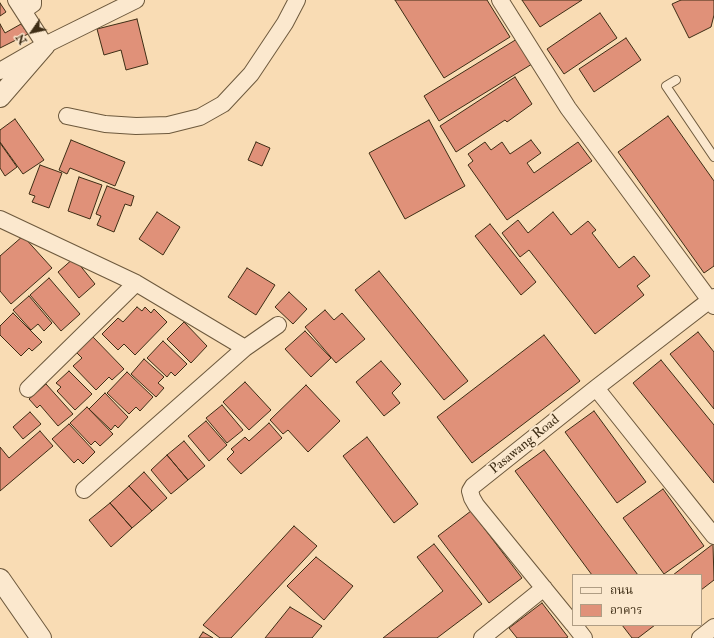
<!DOCTYPE html>
<html>
<head>
<meta charset="utf-8">
<style>
  body { margin:0 }
  #map { position:relative; width:714px; height:638px; overflow:hidden; background:#f9dcb4; font-family:"IM FELL Double Pica","Noto Serif Thai",serif }
  canvas { display:block }
  .legend { position:absolute; left:572px; top:574px; width:130px; height:52px; box-sizing:border-box; background:#fbe8ce; border:1px solid #af9d84; margin:0; padding:5px 7px; list-style:none; font-size:12px; color:#3e2d15 }
  .legend li { display:flex; align-items:center; gap:8px; height:20px }
  .legend b { width:20px; border:1px solid #af9d84 }
  .north { position:absolute; left:12px; top:12px; width:40px; height:40px; -webkit-text-stroke:3px #fbe8ce; paint-order:stroke; rotate:236deg; font-size:11px; font-weight:700; line-height:16px; text-align:center; color:#3e2d15 }
  .north::after { content:''; display:block; margin:auto; width:14px; height:18px; background:#3e2d15; clip-path:polygon(50% 0,100% 100%,50% 72%,0 100%) }
</style>
</head>
<body>
<div id="map">
<canvas width="714" height="638"></canvas>
<ul class="legend">
<li><b style="height:5px;background:#fbe8ce"></b>ถนน</li>
<li><b style="height:11px;background:#e09179"></b>อาคาร</li>
</ul>
<div class="north">N</div>
</div>
<script>
const context = document.querySelector('canvas').getContext('2d');
context.lineJoin = 'round';
function fillPath(path, color) { context.fillStyle = color; context.fill(path, 'evenodd'); }
const shape = rows => new Path2D(rows.map(r => 'M' + r).join(''));
function strokePath(path, color, width, dash) { context.strokeStyle = color; context.lineWidth = width; context.lineCap = dash ? 'butt' : 'round'; context.setLineDash(dash || []); context.stroke(path); }
function label(font, color, halo, rows, align = 'center') {
  context.font = font + ' "IM FELL Double Pica",serif'; context.lineWidth = 4; context.setLineDash([]); context.textBaseline = 'middle'; context.strokeStyle = halo; context.fillStyle = color; for (const [text, x, y, turn = 0] of rows) {
    context.save(); context.translate(x, y); context.rotate((+turn || 0) * Math.PI / 180); context.textAlign = isNaN(turn) ? turn : align; if (halo) context.strokeText(text, 0, 0); context.fillText(text, 0, 0); context.restore();
  }
}
const building = shape([
  [395,0,487,0,510,37,444,78,395,0],
  [522,0,582,0,540,27,522,0],
  [681,0,714,0,714,15,711,27,689,38,672,4,681,0],
  [0,3,6,12,0,16,0,3],
  [600,13,617,38,564,74,547,49,600,13],
  [137,19,148,64,126,70,121,50,104,55,97,29,137,19],
  [0,24,5,33,21,24,28,34,0,48,0,24],
  [626,38,641,60,594,92,579,69,626,38],
  [517,39,532,64,439,121,424,96,517,39],
  [515,77,532,104,507,122,505,120,456,152,440,126,515,77],
  [668,116,714,181,714,266,704,273,618,152,668,116],
  [15,119,44,160,23,174,0,142,0,130,15,119],
  [429,120,465,186,405,219,369,153,429,120],
  [71,140,125,162,115,186,70,168,67,174,59,170,71,140],
  [531,140,541,153,527,163,534,173,578,142,592,161,507,220,468,165,473,161,468,154,485,142,491,150,502,142,510,154,531,140],
  [256,142,270,148,262,166,248,160,256,142],
  [0,143,17,167,5,176,0,168,0,143],
  [40,165,62,173,49,208,32,202,35,196,29,194,40,165],
  [79,177,102,185,90,219,68,211,79,177],
  [107,186,134,196,131,206,125,204,114,232,97,225,101,216,96,214,107,186],
  [157,212,180,227,163,255,139,239,157,212],
  [553,212,571,235,588,221,596,230,592,233,619,268,634,256,650,276,637,286,644,295,595,334,529,250,520,257,502,233,518,220,528,233,553,212],
  [490,224,536,282,521,295,475,236,490,224],
  [23,236,52,268,11,304,0,291,0,256,23,236],
  [74,258,95,284,79,298,58,272,74,258],
  [247,268,275,285,256,315,228,297,247,268],
  [379,271,468,381,444,400,355,290,379,271],
  [49,278,80,314,61,331,30,295,49,278],
  [289,292,307,309,293,324,275,307,289,292],
  [29,296,52,323,44,331,38,324,31,330,13,310,29,296],
  [137,307,142,311,145,307,151,313,154,309,167,322,135,355,124,344,118,350,102,334,118,318,123,322,137,307],
  [325,310,334,320,342,313,365,339,336,363,305,327,325,310],
  [13,313,42,342,32,351,29,348,21,356,0,335,0,326,13,313],
  [184,322,207,346,191,363,167,339,184,322],
  [305,331,331,358,311,377,285,349,305,331],
  [698,332,714,352,714,409,670,354,698,332],
  [544,335,580,381,472,463,437,417,544,335],
  [92,336,124,369,112,380,109,377,96,390,73,366,82,358,76,352,92,336],
  [163,341,187,364,175,376,171,372,167,377,147,358,163,341],
  [144,359,164,377,158,383,164,388,156,397,131,374,144,359],
  [661,360,714,425,714,483,633,383,661,360],
  [381,361,401,384,392,393,400,403,384,416,356,382,381,361],
  [69,371,92,394,75,410,57,391,61,387,56,383,69,371],
  [127,372,153,397,140,411,136,407,129,414,107,393,127,372],
  [245,382,271,410,249,430,223,402,245,382],
  [46,384,73,414,58,426,40,405,37,408,29,399,46,384],
  [306,385,340,421,308,452,288,430,283,434,270,420,306,385],
  [105,393,128,417,118,428,115,425,111,430,89,409,105,393],
  [222,405,243,430,227,443,206,418,222,405],
  [87,407,113,434,100,446,95,441,91,445,70,423,87,407],
  [594,411,646,482,617,503,565,432,594,411],
  [30,412,41,424,23,439,13,427,30,412],
  [206,421,227,445,209,461,188,436,206,421],
  [269,423,282,438,241,474,227,459,234,452,231,449,245,437,249,441,269,423],
  [69,424,95,452,83,464,78,459,74,463,52,439,69,424],
  [40,431,53,446,0,491,0,447,9,458,40,431],
  [367,437,418,504,394,523,343,456,367,437],
  [184,441,205,466,188,480,167,455,184,441],
  [544,450,638,575,592,575,515,471,544,450],
  [167,455,188,480,171,494,151,470,167,455],
  [144,472,167,498,152,511,129,486,144,472],
  [129,486,152,511,132,528,110,503,129,486],
  [663,489,704,546,664,574,623,518,663,489],
  [110,503,132,528,111,547,89,520,110,503],
  [471,511,522,578,489,603,438,536,471,511],
  [294,526,317,546,231,638,220,638,203,625,294,526],
  [434,544,482,604,437,638,383,638,443,591,417,557,434,544],
  [713,544,714,580,701,590,701,575,673,575,713,544],
  [316,557,353,586,324,620,287,586,316,557],
  [542,603,568,637,566,638,517,638,509,628,542,603],
  [290,607,322,626,312,638,265,638,290,607],
  [622,625,655,625,638,638,632,638,622,625],
  [203,632,213,638,199,638,203,632]
]);
fillPath(building, '#e09179');
strokePath(building, '#3e2d15', 1);
const service = shape([
  [676,80,666,86,714,157]
]);
const minor = shape([
  [16,0,45,45],
  [500,0,568,108,714,306],
  [23,11,33,4,33,0],
  [0,71,45,45,136,0],
  [67,116,105,124,136,126,168,125,200,117,223,104,251,74,285,23,297,0],
  [0,219,136,283,245,348],
  [596,388,714,536],
  [28,389,136,283],
  [84,490,245,348,278,325],
  [573,624,476,505,472,498,470,491,473,486,596,388,714,297],
  [574,625,584,638],
  [482,638,544,588],
  [700,638,714,627]
]);
const tertiary = shape([
  [0,97,45,45],
  [0,579,41,638]
]);
strokePath(service, '#6d593d', 10);
strokePath(minor, '#6d593d', 18);
strokePath(tertiary, '#6d593d', 22);
strokePath(service, '#fbe8ce', 8);
strokePath(minor, '#fbe8ce', 16);
strokePath(tertiary, '#fbe8ce', 20);
label('14px', '#3e2d15', '#fbe8ce', [
  ["Pasawang Road",525,445,-39]
]);
</script>
</body>
</html>
